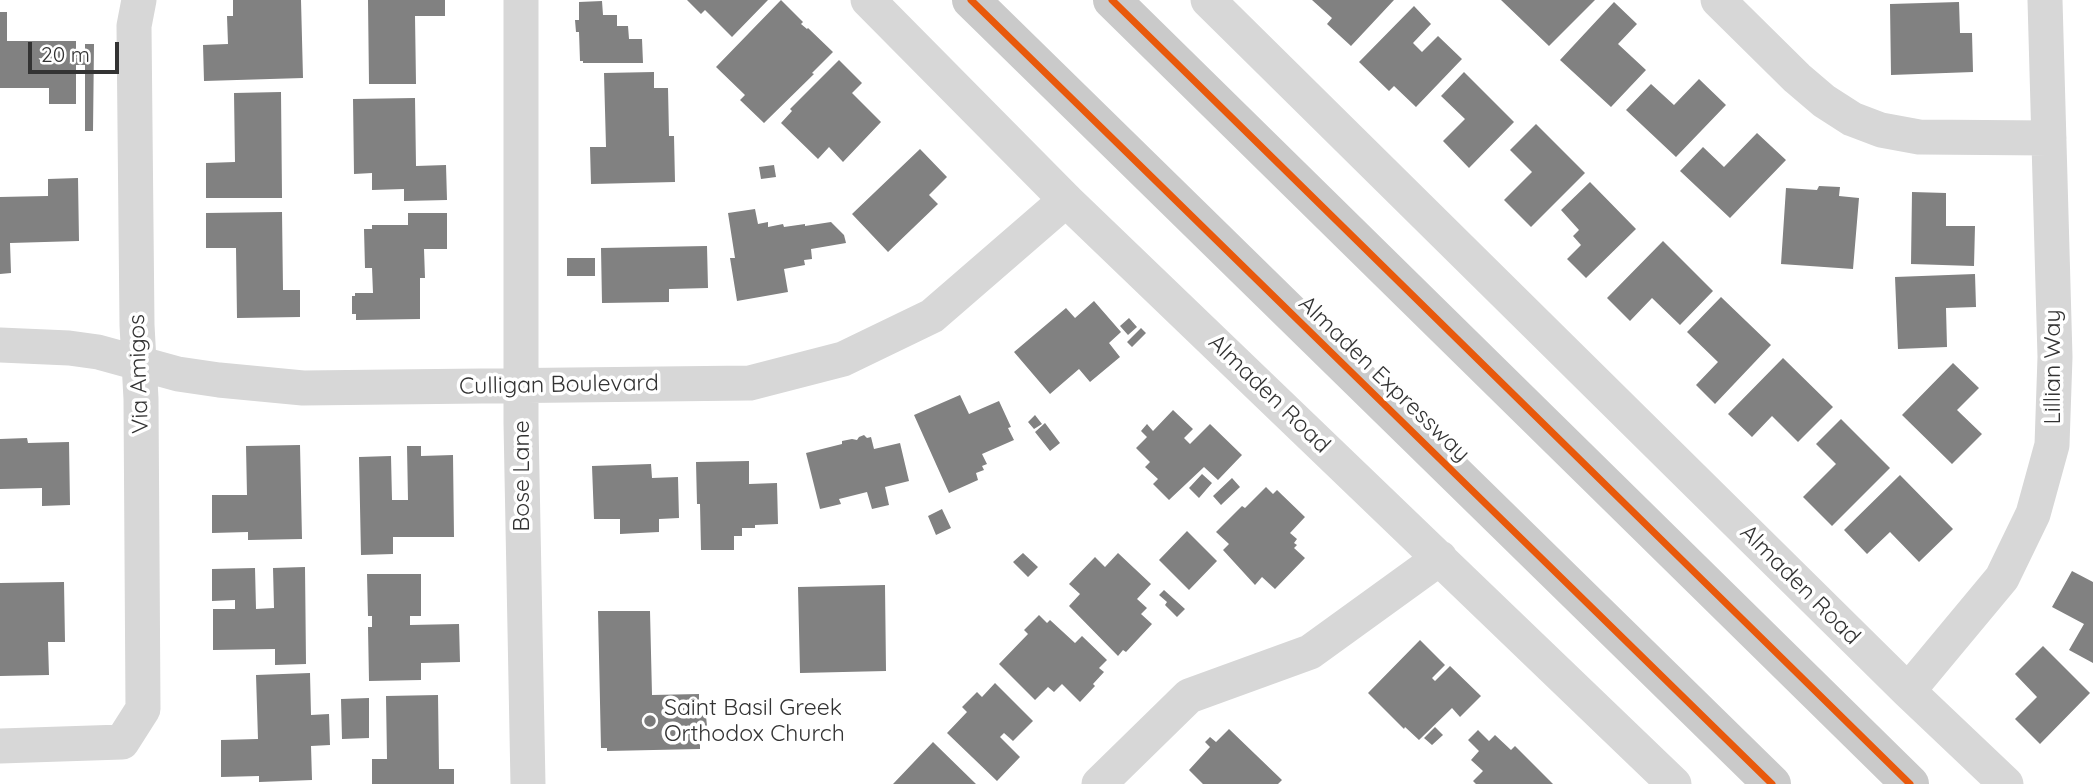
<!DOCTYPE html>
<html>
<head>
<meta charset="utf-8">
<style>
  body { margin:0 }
  #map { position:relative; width:2093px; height:784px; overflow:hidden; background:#fff; font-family:Quicksand,sans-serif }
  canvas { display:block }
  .scale { position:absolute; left:28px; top:42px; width:91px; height:32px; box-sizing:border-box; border:4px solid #333; border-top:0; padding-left:9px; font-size:21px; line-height:24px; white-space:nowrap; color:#333; -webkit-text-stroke:5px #fff; paint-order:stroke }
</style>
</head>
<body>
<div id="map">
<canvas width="2093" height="784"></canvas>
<div class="scale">20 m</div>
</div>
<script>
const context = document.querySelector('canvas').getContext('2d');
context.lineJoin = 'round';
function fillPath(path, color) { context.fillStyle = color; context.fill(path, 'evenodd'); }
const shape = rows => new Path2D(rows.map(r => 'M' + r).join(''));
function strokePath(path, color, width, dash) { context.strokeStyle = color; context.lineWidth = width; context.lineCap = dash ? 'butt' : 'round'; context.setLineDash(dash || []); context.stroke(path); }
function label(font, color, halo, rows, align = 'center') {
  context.font = font + ' Quicksand,sans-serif'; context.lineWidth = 7; context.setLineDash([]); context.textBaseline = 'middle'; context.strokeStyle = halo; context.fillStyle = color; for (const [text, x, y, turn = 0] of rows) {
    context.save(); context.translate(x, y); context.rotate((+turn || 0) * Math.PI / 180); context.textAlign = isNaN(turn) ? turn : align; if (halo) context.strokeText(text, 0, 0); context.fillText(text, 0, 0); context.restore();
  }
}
fillPath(shape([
  [233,0,301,0,303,78,204,81,203,45,228,44,227,16,233,16],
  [368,0,445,0,445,16,415,16,416,84,369,84],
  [687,0,768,0,732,37,705,10,701,14],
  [781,0,803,22,801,24,807,29,808,28,833,52,812,73,814,74,764,123,740,100,745,95,716,67],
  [1312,0,1394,0,1351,46,1327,24,1332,18],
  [1501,0,1595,0,1549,46],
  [602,1,603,15,617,15,617,26,628,26,629,39,642,39,643,63,583,63,583,61,580,61,579,32,576,32,575,20,579,20,579,2],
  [1614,2,1637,24,1618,44,1646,70,1611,107,1560,60],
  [1959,2,1960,33,1972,33,1973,72,1891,75,1890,4],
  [1414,6,1431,24,1413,43,1422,52,1438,36,1462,59,1416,107,1394,86,1389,91,1359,62],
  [0,12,7,12,7,41,76,41,76,54,85,54,85,44,94,44,93,131,85,131,85,65,76,65,76,104,49,104,49,88,0,88],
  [839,60,862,83,852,93,881,122,843,162,829,147,818,159,781,123,792,111,790,109],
  [654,72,654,88,668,88,669,136,674,136,675,182,591,184,590,147,606,147,604,73],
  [1464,72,1514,122,1469,168,1443,141,1465,119,1441,96],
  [1699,79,1726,105,1676,157,1626,110,1651,84,1674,105],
  [281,92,282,198,206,198,206,163,235,162,234,93],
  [415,98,416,166,446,165,447,200,404,201,404,189,372,190,372,173,354,174,353,99],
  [1536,124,1585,173,1531,227,1504,200,1532,172,1510,150],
  [1757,133,1786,160,1730,218,1680,171,1703,147,1724,167],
  [920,149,947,177,929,195,938,204,888,252,852,214],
  [774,165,776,177,761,179,759,167],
  [78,178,79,241,10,243,11,273,0,274,0,197,48,196,48,179],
  [1590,182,1636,229,1586,278,1567,259,1581,245,1573,236,1579,230,1561,210],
  [1819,186,1840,187,1839,196,1859,198,1853,269,1781,264,1786,188,1817,190],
  [1912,192,1946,193,1946,226,1975,226,1974,266,1911,264],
  [755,209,758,224,768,222,768,227,783,224,784,227,805,224,805,226,831,222,844,235,846,243,811,249,812,259,804,260,805,265,784,269,788,292,737,301,730,258,735,258,728,213],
  [282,212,283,290,300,290,300,317,237,318,236,248,206,248,206,213],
  [408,213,447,213,447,249,424,249,425,278,420,278,420,319,356,320,356,314,352,314,352,296,355,296,355,293,373,293,372,268,365,268,364,229,372,229,372,225,408,225],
  [1663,241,1713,291,1680,325,1652,298,1630,321,1607,298],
  [707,246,708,288,669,289,669,302,602,303,601,248],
  [567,258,595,258,595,276,567,276],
  [1975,274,1976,307,1946,308,1947,347,1898,349,1895,277],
  [1721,297,1771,345,1715,404,1696,385,1718,362,1687,332],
  [1094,301,1121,332,1109,343,1120,357,1090,382,1079,369,1050,394,1014,352,1066,308,1075,318],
  [1129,318,1137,327,1128,335,1120,326],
  [1141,328,1146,333,1132,347,1127,342],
  [1783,358,1833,407,1798,442,1772,416,1752,437,1728,414],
  [1953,363,1979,388,1957,410,1982,434,1952,464,1902,415],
  [960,395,969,414,999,401,1011,427,1008,428,1014,440,982,454,987,464,982,466,984,470,976,473,978,480,949,493,914,415],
  [1173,410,1193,429,1184,438,1190,444,1210,424,1242,455,1218,480,1204,467,1169,500,1153,484,1158,479,1145,467,1150,462,1136,448,1147,437,1141,431,1147,424,1153,431],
  [1035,415,1042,424,1034,429,1028,422],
  [1841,419,1890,468,1832,526,1803,497,1836,464,1816,444],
  [1045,423,1060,443,1050,451,1035,432],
  [864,435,867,438,871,437,874,449,900,443,909,481,885,487,889,505,872,509,867,492,839,499,841,504,820,509,806,453,842,444,842,441,852,439,857,440,859,437],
  [27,438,28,443,69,442,70,505,42,506,42,488,0,489,0,439],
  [300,445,302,539,248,540,248,532,212,533,212,495,247,495,246,446],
  [407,446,421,446,421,456,453,455,454,537,393,537,393,554,361,555,359,457,391,456,392,500,408,500],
  [749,461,749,484,777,483,778,524,755,525,755,528,742,528,742,536,734,536,734,550,701,550,700,504,697,504,696,462],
  [651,464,652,478,678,477,679,518,659,519,659,532,620,534,620,519,594,519,592,466],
  [1202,474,1212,483,1199,498,1189,488],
  [1900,475,1953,529,1919,562,1890,532,1867,554,1844,530],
  [1232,478,1240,487,1221,505,1213,496],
  [1266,487,1273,494,1277,490,1305,517,1290,533,1297,539,1294,543,1297,545,1294,548,1305,558,1275,589,1262,577,1255,585,1223,550,1229,544,1216,532,1242,506,1245,508],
  [942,509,951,528,936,535,928,516],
  [1187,531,1217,561,1189,590,1159,560],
  [1023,553,1038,567,1028,577,1013,562],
  [1118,553,1151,584,1137,599,1147,608,1141,614,1152,624,1126,652,1123,650,1118,656,1069,606,1080,594,1069,584,1095,557,1105,567],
  [305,567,306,664,275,665,275,649,213,650,213,609,235,609,235,600,212,601,212,569,255,568,256,609,274,608,273,568],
  [2072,571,2093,582,2093,663,2069,650,2084,624,2052,607],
  [367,574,421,574,421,616,410,616,410,625,459,624,460,662,421,663,421,680,369,681,368,627,372,627,372,616,368,616],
  [64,582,65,642,48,642,49,675,0,676,0,583],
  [885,585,886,671,800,673,798,587],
  [1164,590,1185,609,1177,617,1165,605,1167,602,1159,595],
  [598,611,650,611,652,695,699,694,699,711,706,716,707,726,700,731,700,749,607,751,607,748,601,748],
  [1039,615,1047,623,1050,620,1075,643,1082,636,1107,660,1099,668,1104,672,1093,684,1095,686,1080,702,1062,684,1054,692,1048,687,1035,700,999,664,1028,634,1024,630],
  [1420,640,1445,665,1432,678,1435,681,1450,666,1481,696,1460,717,1452,708,1419,740,1405,727,1404,729,1368,693],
  [2043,646,2090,693,2040,744,2015,719,2037,697,2015,674],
  [310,673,311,715,329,714,330,745,311,746,312,780,259,782,259,776,221,777,221,740,258,739,256,675],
  [995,683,1033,721,1013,741,1004,733,1000,737,1020,757,997,781,947,733,967,712,962,707,977,692,982,697],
  [438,695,439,769,454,769,454,784,372,784,372,759,387,759,386,696],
  [369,698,369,738,342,739,341,699],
  [1435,727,1443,735,1432,745,1424,738],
  [1229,729,1282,780,1278,784,1203,784,1189,770,1210,747,1205,742,1210,737,1216,742],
  [1478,730,1489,741,1495,735,1511,750,1515,746,1553,784,1476,784,1473,781,1483,771,1471,760,1479,751,1468,740],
  [933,742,976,784,893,784]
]), '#818181');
strokePath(shape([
  [521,0,521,423,528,784],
  [868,0,1066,200,1674,784],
  [1208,0,1908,691,2006,784],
  [1718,0,1797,78,1824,101,1852,119,1881,130,1919,137,2049,138],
  [0,345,69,348,98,352,178,374,219,380,303,388,750,383,843,359,932,316,1066,200],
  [1908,691,2002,578,2033,514,2052,445,2055,357,2045,0],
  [0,746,122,742,143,709,141,399,137,325,134,26,139,0],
  [1099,784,1189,696,1310,652,1440,558]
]), '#d7d7d7', 35);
strokePath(shape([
  [971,0,1772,784],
  [1112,0,1910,784]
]), '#cacaca', 38);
strokePath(shape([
  [971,0,1772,784],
  [1112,0,1910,784]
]), '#e8590c', 7);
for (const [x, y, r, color] of [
  [650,721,7,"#7a7a7a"]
]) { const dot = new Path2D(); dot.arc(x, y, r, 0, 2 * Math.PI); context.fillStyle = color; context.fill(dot); strokePath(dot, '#fff', 2.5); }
label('23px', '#333', '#fff', [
  ["Lillian Way",2053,367,-90],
  ["Via Amigos",139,374,-92],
  ["Almaden Expressway",1384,379,44],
  ["Culligan Boulevard",559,385,-1],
  ["Almaden Road",1269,394,44],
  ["Bose Lane",522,476,-90],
  ["Almaden Road",1800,585,45]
]);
label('23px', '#333', '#fff', [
  ["Saint Basil Greek",664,708],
  ["Orthodox Church",664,734]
], 'left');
</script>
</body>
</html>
